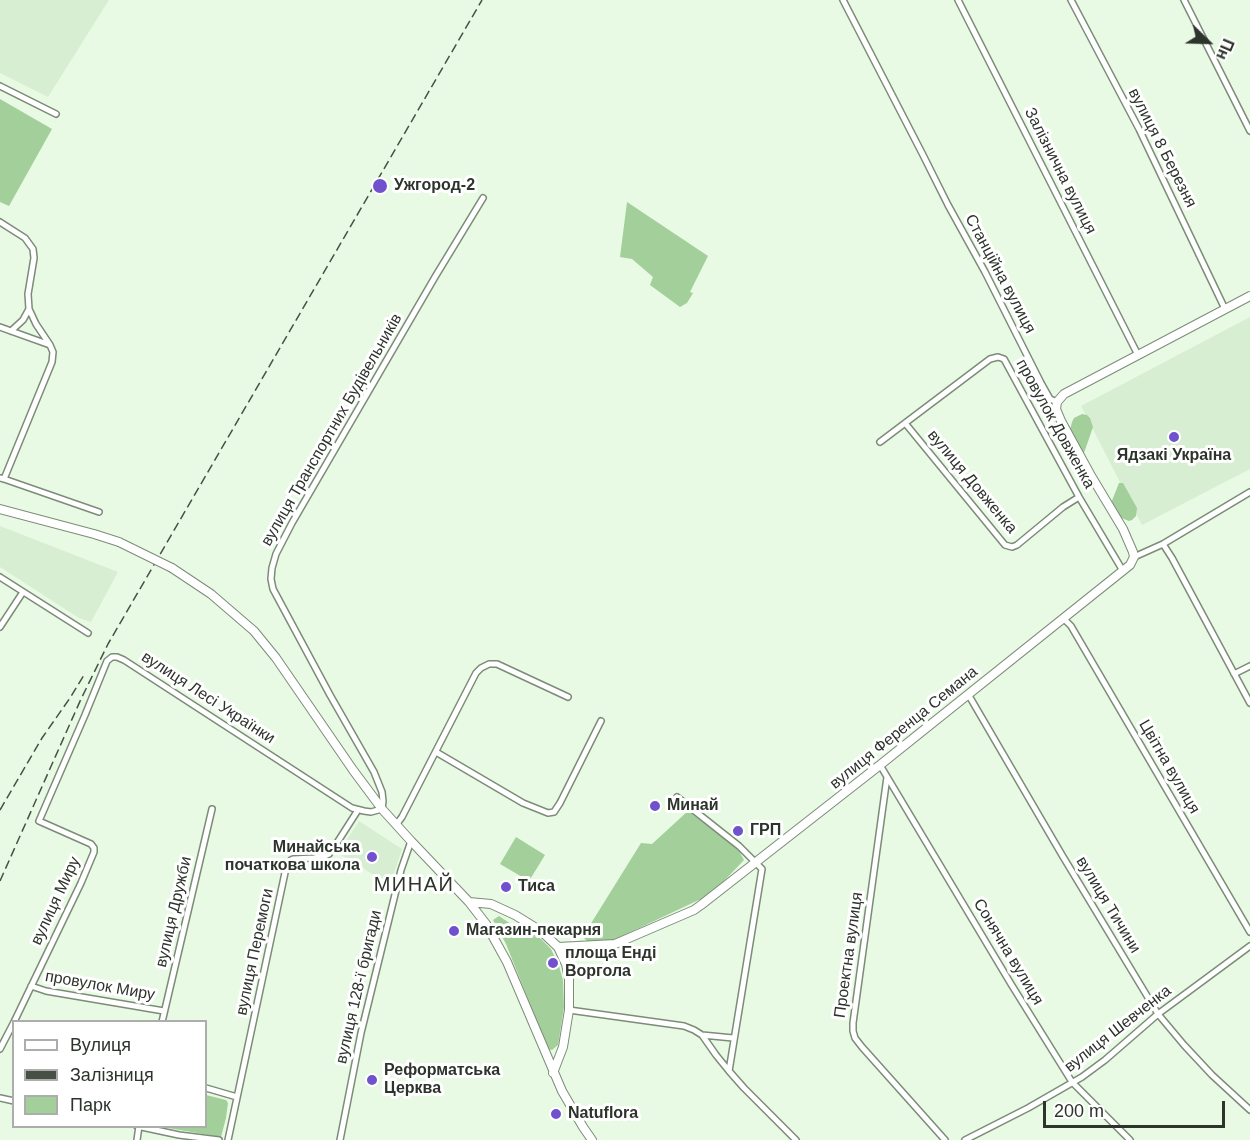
<!DOCTYPE html>
<html>
<head>
<meta charset="utf-8">
<style>
  body { margin:0 }
  #map { position:relative; width:1250px; height:1140px; overflow:hidden; background:#e8fae4; font-family:Helvetica,sans-serif }
  canvas { display:block }
  .legend { position:absolute; left:12px; top:1020px; width:195px; height:108px; box-sizing:border-box; background:#fff; border:2px solid #abaeab; margin:0; padding:8px 10px; list-style:none; font-size:18px; color:#2d342c }
  .legend li { display:flex; align-items:center; gap:12px; height:30px }
  .legend b { width:30px; border:2px solid #abaeab }
  .north { position:absolute; left:1178px; top:12px; width:60px; height:60px; -webkit-text-stroke:4px #fff; paint-order:stroke; rotate:113deg; font-size:16px; font-weight:700; line-height:24px; text-align:center; color:#2d342c }
  .north::after { content:''; display:block; margin:auto; width:21px; height:27px; background:#2d342c; clip-path:polygon(50% 0,100% 100%,50% 72%,0 100%) }
  .scale { position:absolute; left:1043px; top:1101px; width:182px; height:27px; box-sizing:border-box; border:3px solid #2d342c; border-top:0; padding-left:8px; font-size:18px; line-height:21px; white-space:nowrap; color:#2d342c; -webkit-text-stroke:4px #fff; paint-order:stroke }
</style>
</head>
<body>
<div id="map">
<canvas width="1250" height="1140"></canvas>
<ul class="legend">
<li><b style="height:8px;background:#fff"></b>Вулиця</li>
<li><b style="height:8px;background:#485046"></b>Залізниця</li>
<li><b style="height:16px;background:#a3cf9a"></b>Парк</li>
</ul>
<div class="north">Пн</div>
<div class="scale">200 m</div>
</div>
<script>
const context = document.querySelector('canvas').getContext('2d');
context.lineJoin = 'round';
function fillPath(path, color) { context.fillStyle = color; context.fill(path, 'evenodd'); }
const shape = rows => new Path2D(rows.map(r => 'M' + r).join(''));
function strokePath(path, color, width, dash) { context.strokeStyle = color; context.lineWidth = width; context.lineCap = dash ? 'butt' : 'round'; context.setLineDash(dash || []); context.stroke(path); }
function label(font, color, halo, rows, align = 'center') {
  context.font = font + ' Helvetica,sans-serif'; context.lineWidth = 6; context.setLineDash([]); context.textBaseline = 'middle'; context.strokeStyle = halo; context.fillStyle = color; for (const [text, x, y, turn = 0] of rows) {
    context.save(); context.translate(x, y); context.rotate((+turn || 0) * Math.PI / 180); context.textAlign = isNaN(turn) ? turn : align; if (halo) context.strokeText(text, 0, 0); context.fillText(text, 0, 0); context.restore();
  }
}
fillPath(shape([
  [0,0,109,0,48,97,0,73],
  [1250,317,1250,469,1142,525,1081,406],
  [0,526,118,572,91,622,79,618,0,567],
  [359,821,402,849,390,885,338,853]
]), '#d7eed2');
fillPath(shape([
  [0,99,52,129,9,206,0,202],
  [627,202,708,256,690,292,693,293,687,303,680,307,650,285,653,277,632,259,620,257],
  [1082,414,1087,415,1090,418,1093,427,1084,453,1082,454,1070,430,1072,422,1074,418],
  [1119,483,1123,483,1137,508,1136,516,1132,520,1129,521,1124,519,1117,515,1111,503],
  [688,811,738,849,744,860,724,881,703,898,614,940,587,941,584,938,585,933,641,843,652,844],
  [516,837,545,855,529,881,500,864],
  [499,916,514,926,521,925,533,931,551,949,559,966,563,980,564,1007,558,1045,552,1050,548,1049,506,944,493,920],
  [206,1095,226,1100,228,1103,226,1118,221,1137,162,1127,206,1126]
]), '#a3cf9a');
const street = shape([
  [843,0,923,155,948,205,985,272,1041,383,1050,399,1057,402],
  [958,0,1138,355],
  [1071,0,1139,129,1225,309],
  [1184,0,1250,131],
  [0,86,56,114],
  [0,222,25,238,33,249,34,258,28,294,29,309,23,320,11,331],
  [29,309,36,324,50,345],
  [0,327,50,345,53,352,52,362,4,479,0,478],
  [905,423,1005,545,1012,547,1017,545,1063,507,1079,497],
  [880,442,990,359,998,357,1004,359,1079,497,1123,571],
  [4,479,99,512],
  [1163,544,1172,558,1250,703],
  [1134,557,1163,544,1250,492],
  [0,577,88,633],
  [1063,618,1071,626,1250,932],
  [0,627,23,592],
  [1234,674,1250,666],
  [968,694,1062,855,1158,1014,1184,1045,1212,1075,1250,1110],
  [436,752,523,803,548,813,554,812,560,803,601,721],
  [880,765,1011,984,1072,1082,1130,1140],
  [887,777,853,1023,853,1031,855,1038,862,1047,945,1140],
  [677,797,739,846,762,869,729,1071,744,1088,796,1140],
  [396,825,402,817,476,673,481,668,489,664,497,664,568,697],
  [31,986,46,991,164,1011],
  [569,1010,684,1026,694,1030,702,1035,716,1055,729,1071],
  [14,1022,81,883,94,852,94,848,91,844,39,821,85,715,107,661,112,657,117,657,124,660,352,808,364,811,371,812,382,809,383,801,382,792,374,772,330,695,273,589,271,579,272,568,276,554,292,523,435,277,483,198],
  [162,1022,212,809],
  [702,1035,733,1038],
  [0,1049,14,1022],
  [206,1088,237,1097],
  [0,1098,14,1101],
  [137,1126,179,1135,219,1140],
  [137,1140,139,1126],
  [228,1140,286,868,291,860,293,859,314,858,325,856,329,854,335,846,358,810],
  [340,1140,361,1033,401,870,411,841],
  [965,1140,1028,1108,1082,1077,1105,1060,1158,1014,1250,946]
]);
const secondary = shape([
  [0,509,94,534,119,542],
  [172,568,211,594,254,631,276,658,353,770,382,809,411,841,469,902,486,924,507,962,562,1091,583,1127,592,1140],
  [469,902,491,904,515,915,541,931,558,947,566,964,569,979,569,1010,563,1047,553,1073],
  [558,947,615,944,694,910,701,905,880,765,1130,565,1134,557,1133,552,1123,529,1090,474,1061,421,1056,409,1057,402,1064,394,1250,296]
]);
strokePath(street, '#7c8c78', 8);
strokePath(secondary, '#7c8c78', 10);
strokePath(street, '#fff', 5);
strokePath(secondary, '#fff', 8);
strokePath(shape([
  [0,810,42,738,70,698,84,675],
  [0,881,81,699,108,644,482,0]
]), '#485046', 1.5, [9, 4.5]);
const secondaryBridge = shape([
  [119,542,172,568]
]);
strokePath(secondaryBridge, '#7c8c78', 10, []);
strokePath(secondaryBridge, '#fff', 8);
for (const [x, y, r, color] of [
  [380,186,8,"#7052cc"],
  [1174,437,6,"#7052cc"],
  [655,806,6,"#7052cc"],
  [738,831,6,"#7052cc"],
  [372,857,6,"#7052cc"],
  [506,887,6,"#7052cc"],
  [454,931,6,"#7052cc"],
  [553,963,6,"#7052cc"],
  [372,1080,6,"#7052cc"],
  [556,1114,6,"#7052cc"]
]) { const dot = new Path2D(); dot.arc(x, y, r, 0, 2 * Math.PI); context.fillStyle = color; context.fill(dot); strokePath(dot, '#fff', 2); }
label('16px', '#2d342c', '#fff', [
  ["вулиця 8 Березня",1162,148,63],
  ["Залізнична вулиця",1060,171,63],
  ["Станційна вулиця",1000,274,62],
  ["провулок Довженка",1055,424,61],
  ["вулиця Транспортних Будівельників",332,430,-60],
  ["вулиця Довженка",972,482,50],
  ["вулиця Лесі Українки",208,698,33],
  ["вулиця Ференца Семана",904,728,-39],
  ["Цвітна вулиця",1169,767,60],
  ["вулиця Миру",56,901,-65],
  ["вулиця Тичини",1108,905,59],
  ["вулиця Дружби",174,912,-77],
  ["вулиця Перемоги",255,952,-78],
  ["Сонячна вулиця",1008,952,59],
  ["Проектна вулиця",849,955,-82],
  ["провулок Миру",100,986,10],
  ["вулиця 128-ї бригади",359,987,-77],
  ["вулиця Шевченка",1118,1029,-38]
]);
label('bold 16px', '#2d342c', '#fff', [
  ["Ужгород-2",394,186],
  ["Ядзакі Україна",1174,456,"center"],
  ["Минай",667,806],
  ["ГРП",750,831],
  ["Минайська",360,848,"right"],
  ["початкова школа",360,866,"right"],
  ["Тиса",518,887],
  ["Магазин-пекарня",466,931],
  ["площа Енді",565,954],
  ["Воргола",565,972],
  ["Реформатська",384,1071],
  ["Церква",384,1089],
  ["Natuflora",568,1114]
], 'left');
context.letterSpacing = '1.5px';
label('20px', '#2d342c', '#fff', [
  ["МИНАЙ",414,885]
]);
context.letterSpacing = '0px';
</script>
</body>
</html>
